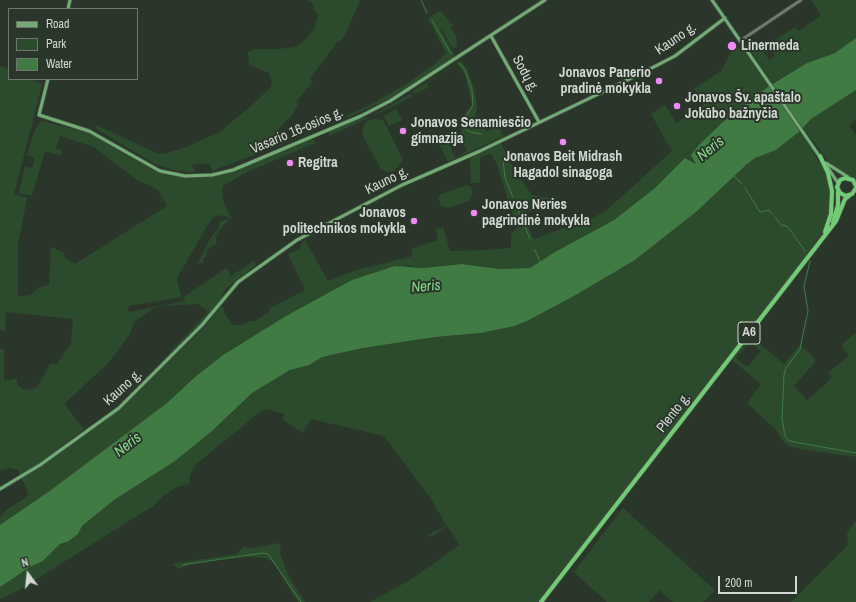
<!DOCTYPE html>
<html>
<head>
<meta charset="utf-8">
<style>
  body { margin:0 }
  #map { position:relative; width:856px; height:602px; overflow:hidden; background:#2b362b; font-family:"Archivo Narrow",sans-serif }
  canvas { display:block }
  .legend { position:absolute; left:8px; top:8px; width:130px; height:72px; box-sizing:border-box; background:#2b362b; border:1px solid #6e776e; margin:0; padding:5px 7px; list-style:none; font-size:12px; color:#d2d9d2 }
  .legend li { display:flex; align-items:center; gap:8px; height:20px }
  .legend b { width:20px; border:1px solid #6e776e }
  .north { position:absolute; left:8px; top:554px; width:40px; height:40px; -webkit-text-stroke:3px #2b362b; paint-order:stroke; rotate:345deg; font-size:11px; font-weight:700; line-height:16px; text-align:center; color:#d2d9d2 }
  .north::after { content:''; display:block; margin:auto; width:14px; height:18px; background:#d2d9d2; clip-path:polygon(50% 0,100% 100%,50% 72%,0 100%) }
  .scale { position:absolute; left:718px; top:576px; width:79px; height:18px; box-sizing:border-box; border:2px solid #d2d9d2; border-top:0; padding-left:5px; font-size:12px; line-height:14px; white-space:nowrap; color:#d2d9d2; -webkit-text-stroke:3px #2b362b; paint-order:stroke }
</style>
</head>
<body>
<div id="map">
<canvas width="856" height="602"></canvas>
<ul class="legend">
<li><b style="height:5px;background:#71ac73"></b>Road</li>
<li><b style="height:11px;background:#2c4b2d"></b>Park</li>
<li><b style="height:11px;background:#417b44"></b>Water</li>
</ul>
<div class="north">N</div>
<div class="scale">200 m</div>
</div>
<script>
const context = document.querySelector('canvas').getContext('2d');
context.lineJoin = 'round';
function fillPath(path, color) { context.fillStyle = color; context.fill(path, 'evenodd'); }
const shape = rows => new Path2D(rows.map(r => 'M' + r).join(''));
function strokePath(path, color, width, dash) { context.strokeStyle = color; context.lineWidth = width; context.lineCap = dash ? 'butt' : 'round'; context.setLineDash(dash || []); context.stroke(path); }
function label(font, color, halo, rows, align = 'center') {
  context.font = font + ' "Archivo Narrow",sans-serif'; context.lineWidth = 4; context.setLineDash([]); context.textBaseline = 'middle'; context.strokeStyle = halo; context.fillStyle = color; for (const [text, x, y, turn = 0] of rows) {
    context.save(); context.translate(x, y); context.rotate((+turn || 0) * Math.PI / 180); context.textAlign = isNaN(turn) ? turn : align; if (halo) context.strokeText(text, 0, 0); context.fillText(text, 0, 0); context.restore();
  }
}
fillPath(shape([
  [307,0,360,0,345,36,340,41,337,42,310,79,313,82,296,102,299,104,291,116,278,129,287,142,212,171,210,163,192,165,195,172,188,172,174,170,155,164,95,128,96,125,156,153,164,154,186,147,220,132,253,104,270,88,272,83,269,73,252,66,249,63,248,52,254,49,280,49,298,46,308,37,315,27,318,15,313,9,314,5],
  [811,0,856,0,856,38,835,53,807,63,772,83,749,48,748,41,750,38,756,49,760,47,769,60,775,56,773,53,775,45,772,42,795,27,799,31,821,15],
  [440,11,453,25,450,28,456,35,457,47,453,49,441,28,440,29,456,57,389,99,347,118,346,116,374,103,408,83,436,63,446,53,428,18],
  [741,46,769,86,700,144,695,161,697,164,687,158,655,188,614,220,555,252,530,268,499,269,462,264,423,268,408,266,286,316,223,355,195,377,167,403,51,490,0,525,0,517,6,510,27,497,28,493,18,470,10,468,0,470,0,349,4,349,4,381,17,378,17,385,25,390,35,388,41,381,50,364,57,364,71,344,73,319,6,312,5,331,0,330,0,66,9,69,9,79,32,79,42,85,14,194,27,198,18,244,18,296,30,295,40,287,49,285,51,247,64,253,65,258,75,264,167,206,158,190,136,179,94,147,60,136,56,148,61,150,62,154,58,155,45,151,32,196,19,193,25,166,32,168,35,158,27,155,35,130,41,121,86,132,153,170,172,176,190,178,226,174,309,139,314,140,315,143,245,173,223,186,222,195,225,206,232,218,218,215,212,218,178,276,177,281,181,297,128,306,129,312,185,301,184,297,226,268,231,276,254,261,256,265,224,290,222,297,207,317,147,379,145,377,148,376,208,312,198,304,162,306,154,308,134,322,130,334,109,362,64,404,84,429,52,454,54,458,128,402,209,322,221,305,224,309,224,313,232,325,242,325,250,321,255,321,270,311,269,309,305,290,288,254,300,249,301,244,305,240,328,281,357,270,413,256,411,249,438,240,436,229,443,227,450,251,486,250,511,248,511,234,517,229,497,164,491,153,480,158,480,183,471,183,470,158,501,143,515,172,532,195,560,200,522,214,534,239,564,228,569,229,595,217,608,209,672,151,651,114,665,105,676,123,704,105,694,89,721,71,731,53],
  [461,61,467,70,474,87,477,105,475,121,478,125,487,131,499,128,504,136,448,162,438,142,462,132,458,121,472,105,465,74,457,64,427,83,429,87,415,94,413,91],
  [457,138,459,140,462,140,467,151,455,158,448,142],
  [856,90,856,118,849,126,856,135,856,180,833,167,803,128,811,119,828,107],
  [410,94,412,96,388,109,329,136,329,131,358,119,370,117],
  [396,109,402,120,396,123,393,118,396,123,389,126,384,116],
  [376,119,383,120,403,160,394,171,387,172,381,169,362,134,364,124,369,120],
  [800,131,823,168,825,168,831,192,829,215,824,230,790,278,538,602,370,602,410,580,460,545,447,526,437,533,437,534,428,537,427,536,433,532,441,529,446,525,431,499,384,436,311,419,303,433,282,419,285,414,266,409,261,411,196,464,190,475,189,484,176,487,162,497,153,506,19,590,0,599,0,587,30,567,43,561,60,544,69,541,78,534,82,526,114,500,175,461,212,431,252,393,290,370,309,365,322,357,363,348,436,337,481,333,527,321,574,296,635,260,696,212,746,165,755,158,776,150],
  [467,185,471,187,473,192,469,201,448,208,441,206,438,198,441,194],
  [230,218,215,236,217,243,206,250,207,254,203,260,204,262,198,264,209,240,218,229,220,222],
  [856,332,856,457,800,449,789,446,783,441,775,429,747,403,761,384,732,360,750,336,784,364,800,345,815,358,815,362,794,386,807,400,832,378,828,373,849,356,841,346],
  [750,342,761,351,747,367,736,358],
  [623,508,715,590,703,602,673,602,659,590,649,602,607,602,574,572],
  [856,521,856,602,791,602,848,545,847,532],
  [278,543,281,546,280,553,289,577,305,602,298,602,273,562,265,558,240,556,190,564,179,569,172,564,237,554,243,547,253,548]
]), '#2c4b2d');
fillPath(shape([
  [856,38,856,90,811,119,800,131,776,150,755,158,746,165,696,212,635,260,574,296,527,321,514,326,481,333,435,337,363,348,322,357,309,365,290,370,252,393,212,431,175,461,114,500,82,526,78,534,69,541,60,544,43,561,30,567,0,587,0,525,51,490,167,403,195,377,223,355,286,316,352,280,395,266,423,268,462,264,499,269,530,268,555,252,614,220,655,188,685,158,696,164,691,155,700,144,723,122,769,86,807,63,835,53]
]), '#417b44');
strokePath(shape([
  [421,0,427,13],
  [432,20,451,54],
  [459,63,465,70,472,90,473,105,464,120,465,129,470,132,482,134],
  [503,159,505,178,513,197],
  [733,175,742,184],
  [745,188,760,212,769,210,772,214],
  [515,202,530,239],
  [775,217,782,226,784,225,788,227,805,251],
  [535,250,540,262],
  [810,261,804,286,808,311,802,339,800,349,786,368,784,375,782,419,785,436,789,441,856,453],
  [182,565,263,553,268,554,301,602]
]), '#417b44', 1);
const minor = shape([
  [740,41,801,0]
]);
const major = shape([
  [712,0,820,157],
  [68,9,70,0],
  [491,36,539,122],
  [48,79,39,115,89,131,160,171,185,176,212,175,233,170,361,116,390,101,545,0],
  [826,163,848,177],
  [826,165,838,183],
  [0,489,40,465,119,408,202,325,238,282,297,240,402,185,480,151,642,73,675,56,725,18]
]);
const highway = shape([
  [820,156,828,173,832,191,831,214,825,232],
  [856,186,853,180,845,178,840,180,837,187,840,193,846,196,852,194,856,188],
  [833,222,838,205,838,191],
  [541,602,836,221,845,199,849,196]
]);
strokePath(minor, '#495249', 4);
strokePath(major, '#495249', 4.5);
strokePath(highway, '#495249', 5.5);
strokePath(minor, '#707c70', 2.5);
strokePath(major, '#71ac73', 3);
strokePath(highway, '#71cc75', 4);
for (const [x, y, r, color] of [
  [732,46,5,"#f08bf6"],
  [659,81,4,"#f08bf6"],
  [677,106,4,"#f08bf6"],
  [403,131,4,"#f08bf6"],
  [563,142,4,"#f08bf6"],
  [290,163,4,"#f08bf6"],
  [474,213,4,"#f08bf6"],
  [414,221,4,"#f08bf6"]
]) { const dot = new Path2D(); dot.arc(x, y, r, 0, 2 * Math.PI); context.fillStyle = color; context.fill(dot); strokePath(dot, '#2b362b', 1.5); }
for (const [x, y, w] of [
  [749,333,22]
]) { const box = new Path2D(); box.roundRect(x - w / 2, y - 11, w, 22, 3); context.fillStyle = '#2b362b'; context.fill(box); strokePath(box, '#d2d9d2', 1); }
label('bold 13px', '#d2d9d2', null, [
  ["A6",749,333]
]);
label('14px', '#d2d9d2', '#2b362b', [
  ["Kauno g.",676,39,-34],
  ["Sodų g.",525,74,61],
  ["Vasario 16-osios g.",297,131,-23],
  ["Kauno g.",387,181,-26],
  ["Kauno g.",123,388,-42],
  ["Plento g.",674,413,-52]
]);
label('bold 14px', '#d2d9d2', '#2b362b', [
  ["Linermeda",741,46],
  ["Jonavos Panerio",651,73,"right"],
  ["pradinė mokykla",651,89,"right"],
  ["Jonavos Šv. apaštalo",685,98],
  ["Jokūbo bažnyčia",685,114],
  ["Jonavos Senamiesčio",411,123],
  ["gimnazija",411,139],
  ["Jonavos Beit Midrash",563,157,"center"],
  ["Hagadol sinagoga",563,173,"center"],
  ["Regitra",298,163],
  ["Jonavos Neries",482,205],
  ["pagrindinė mokykla",482,221],
  ["Jonavos",406,213,"right"],
  ["politechnikos mokykla",406,229,"right"]
], 'left');
label('italic 15px', '#88d98b', '#2b362b', [
  ["Neris",711,149,-39],
  ["Neris",426,287,-5],
  ["Neris",128,445,-38]
]);
</script>
</body>
</html>
